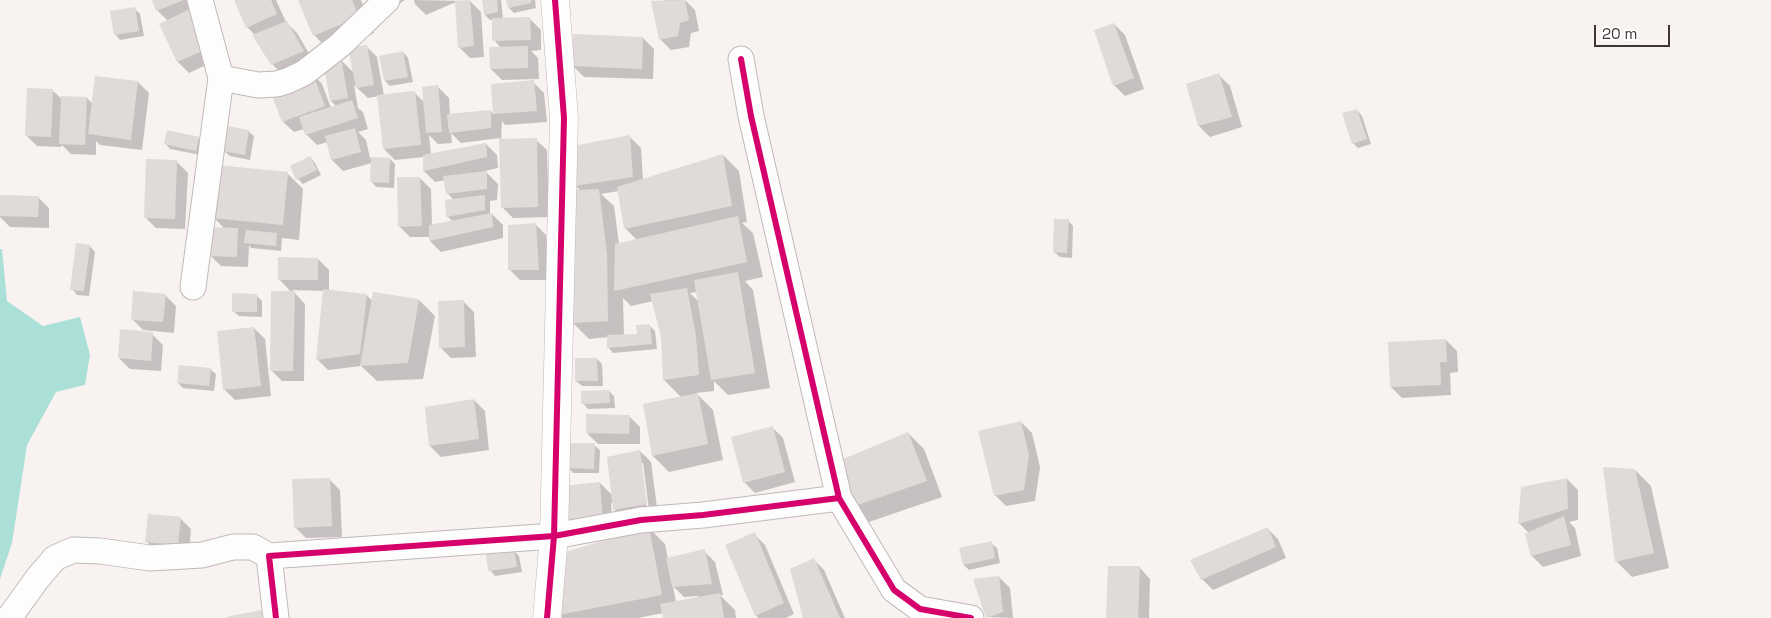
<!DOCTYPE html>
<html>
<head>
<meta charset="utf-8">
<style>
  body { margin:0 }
  #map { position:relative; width:1771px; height:618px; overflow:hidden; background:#f8f2f0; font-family:"Space Grotesk",sans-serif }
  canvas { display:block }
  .scale { position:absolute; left:1594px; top:25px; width:76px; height:22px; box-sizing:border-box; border:2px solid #3d3634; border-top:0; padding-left:6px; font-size:15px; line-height:18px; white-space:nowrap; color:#3d3634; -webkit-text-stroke:4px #fff; paint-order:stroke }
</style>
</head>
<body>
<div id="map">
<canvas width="1771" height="618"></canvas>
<div class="scale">20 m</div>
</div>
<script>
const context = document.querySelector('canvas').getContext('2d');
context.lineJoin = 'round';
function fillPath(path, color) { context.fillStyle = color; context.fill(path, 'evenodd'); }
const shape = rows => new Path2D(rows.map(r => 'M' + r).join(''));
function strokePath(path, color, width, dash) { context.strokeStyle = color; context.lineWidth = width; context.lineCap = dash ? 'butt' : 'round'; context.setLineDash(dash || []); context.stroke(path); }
fillPath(shape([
  [0,249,2,249,7,301,43,326,80,317,90,355,85,385,56,392,27,445,12,543,0,579]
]), '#aae0d7');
fillPath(shape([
  [153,0,199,0,217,60,189,73,178,62,161,24,168,21,157,10],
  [235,0,276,0,286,22,297,33,314,62,283,75,272,64,255,35,247,27],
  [299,0,361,0,374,33,330,51,314,35],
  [383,0,405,0,392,9],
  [414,0,470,1,481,12,484,57,470,58,459,47,456,2,426,15,415,4],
  [483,0,501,0,503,19,530,19,541,30,541,50,531,51,538,58,539,79,502,80,491,69,501,48,494,40,493,20,490,20,485,15],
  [508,0,535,0,536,8,514,13,509,8],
  [669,0,685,0,695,10,699,31,691,33,689,47,671,50,660,39,653,2],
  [135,9,140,14,144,36,120,40,115,34],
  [1114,24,1125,35,1144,89,1125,96,1114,85],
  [643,38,654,49,653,79,584,77,573,66],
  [366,46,377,57,384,96,415,93,425,103,438,87,449,98,450,115,491,111,494,115,492,85,533,82,544,93,547,122,505,125,502,121,501,141,536,140,547,150,549,217,513,218,502,207,500,138,461,143,451,133,452,143,438,144,429,135,431,155,486,144,497,155,498,168,485,171,498,184,497,200,490,201,490,215,492,214,503,225,503,238,441,252,430,241,430,237,410,237,399,226,420,178,431,189,432,226,453,222,447,216,454,200,447,193,445,180,435,182,424,171,424,157,395,160,384,149,379,96,368,98,354,85,358,108,363,112,368,129,358,132,366,140,370,158,390,159,395,164,394,188,376,187,371,181,372,163,343,171,332,160,328,142,317,145,306,134,304,129,294,132,283,122,312,73,322,84,331,108,336,106,331,101,324,63,341,60,354,73],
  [403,52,408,58,413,82,390,86,385,81],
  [1219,75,1230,86,1242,127,1210,137,1199,126,1187,84],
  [138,82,149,93,142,150,100,145,96,141,96,155,71,154,62,145,61,147,37,146,26,135,52,90,62,99,87,98,93,104],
  [1357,110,1362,116,1371,144,1358,148,1353,143],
  [248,131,254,136,250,160,230,156,224,151],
  [630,137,641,148,643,180,723,155,739,171,747,222,742,223,753,233,763,277,745,281,753,290,770,388,728,395,714,381,714,391,696,393,713,410,723,460,669,472,653,456,644,405,681,397,664,380,662,337,653,301,631,306,623,298,624,335,638,335,649,325,655,331,657,349,613,353,608,347,608,337,589,339,573,323,581,191,575,185],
  [619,191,625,228,637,240,619,244,614,206,601,194],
  [698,292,700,303,690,293],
  [198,138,204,144,201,155,170,149,165,143],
  [310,157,315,163,321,175,303,184,298,179],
  [177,162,188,173,185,229,156,228,145,217],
  [287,173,303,189,299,240,282,238,281,251,251,248,249,245,248,267,221,266,210,255,225,229,213,217],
  [0,197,38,197,49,208,49,228,10,227,0,217],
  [1068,220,1073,226,1072,258,1060,257,1054,252],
  [535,224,546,235,550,280,520,280,509,269],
  [90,246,95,252,89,296,77,295,72,289],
  [318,259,329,270,329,291,366,295,373,301,419,300,435,316,423,379,377,381,361,366,328,370,317,359,324,291,292,290,305,304,304,381,282,381,271,370,292,293,279,279],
  [165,295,176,306,174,333,143,330,132,319],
  [256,295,262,301,262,317,239,316,233,311],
  [463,301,474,312,476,357,451,358,440,347],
  [254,328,265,339,271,396,235,400,224,389],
  [152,334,163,345,161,371,130,369,119,358],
  [1446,340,1457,351,1458,372,1450,373,1451,395,1402,398,1391,387],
  [597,359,602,364,603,386,582,386,576,381],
  [210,369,216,374,214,391,183,388,178,383],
  [609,391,614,396,615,408,588,409,583,403],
  [474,400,485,411,489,450,441,457,430,446],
  [629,416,640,427,640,444,598,444,587,433],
  [1021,422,1032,433,1040,467,1035,501,1006,506,995,495],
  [772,427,783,438,795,482,755,493,744,482],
  [908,433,924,449,942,497,869,522,853,507],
  [594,445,600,450,599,473,573,473,568,467],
  [640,451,651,462,658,515,625,520,614,509,613,503,611,503,613,534,578,538,600,483,613,496],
  [641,463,643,463,649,510,647,511],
  [1635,470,1651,486,1669,568,1632,577,1616,561],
  [329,479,340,490,342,537,306,538,295,527],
  [1567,479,1578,490,1578,520,1569,522,1575,528,1581,556,1543,567,1532,556,1529,533,1519,523],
  [180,518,191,529,189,556,158,553,147,542],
  [649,528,665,544,668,559,704,551,715,562,723,595,720,595,735,610,736,618,664,618,663,613,638,618,563,618,559,615],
  [673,586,684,597,698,596,698,598,676,602],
  [1267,528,1278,539,1286,558,1213,590,1202,579],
  [754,534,765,545,794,614,786,618,758,618,756,615],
  [991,543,997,548,1000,563,969,570,964,565],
  [514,551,519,556,522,572,495,576,490,570],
  [813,559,824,570,845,618,804,618],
  [1140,568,1150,579,1149,618,1107,618],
  [999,577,1010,588,1013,618,987,617]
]), '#0003');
fillPath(shape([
  [152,0,184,0,156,11],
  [234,0,271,0,277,14,246,28],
  [298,0,352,0,359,17,313,36],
  [470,0,474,46,458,48,455,1],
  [482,0,497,0,498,12,484,15],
  [506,0,531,0,531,3,508,8],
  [685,0,689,20,680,23,678,36,659,40,651,1],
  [135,7,139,31,114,35,110,11],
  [190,9,207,49,177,62,159,24],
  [530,17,531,40,492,41,492,18],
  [287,21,304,51,271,65,252,35],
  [1114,23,1134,78,1113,86,1094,30],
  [573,34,643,37,642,69,571,66],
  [367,45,374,85,356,88,348,48],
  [528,46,528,68,490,69,489,47],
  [403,51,408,77,384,81,379,56],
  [341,58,348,98,330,101,323,62],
  [312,72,325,106,282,122,269,88],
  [1219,73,1232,117,1198,126,1186,84],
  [95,76,138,81,131,140,88,134],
  [534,80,537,111,493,114,491,84],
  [438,85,442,132,426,133,422,87],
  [27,88,53,89,51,137,25,136],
  [415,91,421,145,383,149,377,95],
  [61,96,87,97,85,145,59,144],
  [352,100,358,118,305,135,299,117],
  [1357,109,1367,139,1352,144,1342,113],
  [491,110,491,128,449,133,447,114],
  [228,126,249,130,245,155,223,151],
  [355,128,361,152,331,160,325,136],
  [167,130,199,137,196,151,164,144],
  [630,135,633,177,574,186,573,146],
  [537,138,538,207,501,208,499,139],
  [486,143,487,157,423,171,423,155],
  [723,154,732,206,624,229,617,187],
  [310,156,317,170,296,180,290,166],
  [371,157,390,158,389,183,370,182],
  [146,159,177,160,175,219,144,218],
  [217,165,288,172,283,225,212,218],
  [487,171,487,189,446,194,443,176],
  [397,177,420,177,422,226,398,227],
  [599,189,607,254,608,321,572,323,574,190],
  [0,195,39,196,38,217,0,216],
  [485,195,485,210,446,217,445,200],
  [492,213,493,227,429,241,429,225],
  [738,216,747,262,614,291,615,244],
  [1054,219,1069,219,1067,253,1053,252],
  [536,223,539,270,508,270,508,225],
  [210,227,238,228,237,257,209,256],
  [246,230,277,233,276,246,244,243],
  [76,243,90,245,84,291,70,290],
  [278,257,318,258,318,280,278,280],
  [738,272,755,373,711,380,694,280],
  [687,288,696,336,699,375,663,380,661,337,650,294],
  [323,289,367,294,360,354,316,360],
  [133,291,166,294,163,322,131,320],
  [271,291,295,291,293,371,270,371],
  [373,292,419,299,408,363,360,366],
  [232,293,257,294,257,312,232,312],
  [464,300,465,347,439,348,438,301],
  [650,324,652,344,607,348,607,335,637,334,636,325],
  [254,327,261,386,223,390,217,331],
  [120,329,153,332,151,361,118,358],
  [1446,339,1447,362,1440,362,1441,385,1390,387,1388,342],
  [575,358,597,358,598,381,575,381],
  [179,365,211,368,209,386,177,383],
  [609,390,610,403,581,404,581,391],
  [698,393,708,444,652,456,643,404],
  [474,399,479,439,429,446,425,407],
  [586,414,630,415,629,434,586,433],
  [1021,421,1029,455,1024,490,994,496,978,431],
  [773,426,785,472,743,483,731,437],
  [908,432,927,481,852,507,836,462],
  [567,443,595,443,594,469,567,468],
  [640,450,647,504,613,510,607,457],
  [1603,467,1635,469,1654,553,1615,562],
  [330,478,332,526,294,528,292,479],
  [1567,478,1568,509,1518,524,1521,487],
  [600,482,603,523,566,528,564,486],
  [148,514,181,517,178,545,145,542],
  [1564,516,1571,545,1531,556,1525,534],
  [649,527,662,595,558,615,562,553],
  [1268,527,1276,547,1201,580,1190,560],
  [755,532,784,603,755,616,725,545],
  [992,541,995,558,963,565,959,548],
  [514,549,517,567,488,571,486,554],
  [705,549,712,584,672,587,666,558],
  [814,558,840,618,803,618,790,569],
  [1108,566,1140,566,1138,618,1106,618],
  [999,576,1003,612,986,618,973,579],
  [720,593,724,618,663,618,660,604],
  [271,608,273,618,226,618,226,617]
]), '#e0dad8');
const minor = shape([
  [741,59,751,116,839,498],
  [221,78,258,85,277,84,287,81,304,73,340,45,387,0],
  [193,287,221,78,200,0],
  [9,618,37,579,55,558,73,550,100,551,150,558,202,555,233,547,253,547,269,556],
  [276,618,269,556,554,536,641,520,703,515,839,498,894,590,920,609,971,618]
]);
const tertiary = shape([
  [547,618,554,536,564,118,555,0]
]);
strokePath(minor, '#bfb9b7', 27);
strokePath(tertiary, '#bfb9b7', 29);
strokePath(minor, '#fefdfd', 25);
strokePath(tertiary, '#fefdfd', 28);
strokePath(shape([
  [741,59,751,116,839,498],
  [276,618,269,556,554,536,641,520,703,515,839,498,894,590,920,609,971,618],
  [547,618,554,536,564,118,555,0]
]), '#d6006c', 6);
</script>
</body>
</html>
